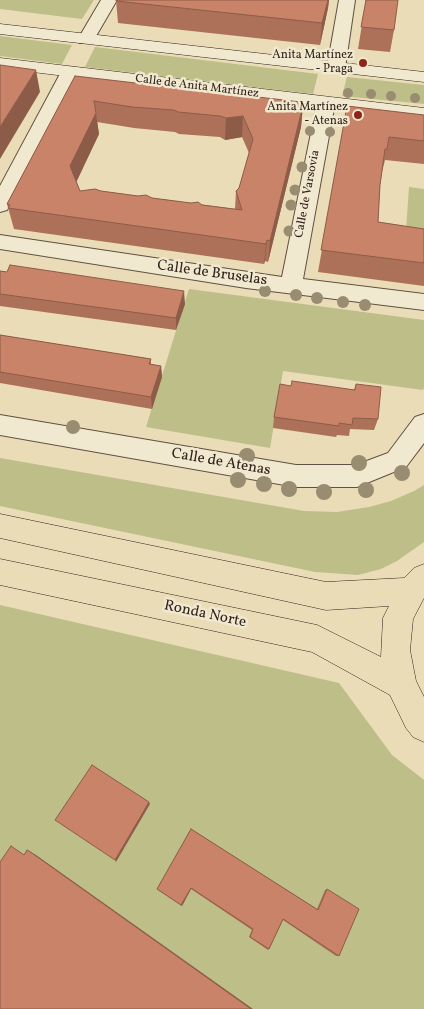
<!DOCTYPE html>
<meta charset="utf-8">
<style>
body{margin:0}
canvas{display:block;background:#e9dcb7}
</style>
<canvas width="424" height="1009"></canvas>
<script>
const ctx = document.querySelector('canvas').getContext('2d');
ctx.lineJoin = 'round';
function fill(path, color) {
  ctx.fillStyle = color;
  ctx.fill(path, 'evenodd');
}
function poly(rows) {
  const path = new Path2D();
  for (const r of rows) {
    path.moveTo(r[0], r[1]);
    for (let i = 2; i < r.length; i += 2) path.lineTo(r[i], r[i + 1]);
  }
  return path;
}
function strokePath(path, color, width, dash) {
  ctx.strokeStyle = color;
  ctx.lineWidth = width;
  ctx.lineCap = dash ? 'butt' : 'round';
  ctx.setLineDash(dash || []);
  ctx.stroke(path);
}
function drawText(font, color, halo, rows, align = 'center') {
  ctx.font = font + ' Vollkorn,serif';
  ctx.lineWidth = 5;
  ctx.setLineDash([]);
  ctx.textBaseline = 'middle';
  ctx.strokeStyle = halo;
  ctx.fillStyle = color;
  for (const [text, x, y, turn = 0] of rows) {
    ctx.save();
    ctx.translate(x, y);
    ctx.rotate((+turn || 0) * Math.PI / 180);
    ctx.textAlign = isNaN(turn) ? turn : align;
    if (halo) ctx.strokeText(text, 0, 0);
    ctx.fillText(text, 0, 0);
    ctx.restore();
  }
}
const green = poly([
 [0,0,94,0,82,19,0,9],
 [0,36,72,45,62,64,0,56],
 [95,47,318,74,313,94,85,67],
 [347,77,424,85,424,104,342,96],
 [409,187,424,189,424,232,406,230],
 [189,289,424,320,424,388,423,390,283,371,270,448,146,427],
 [0,458,304,511,337,512,369,507,391,501,414,491,424,485,424,542,397,561,381,569,358,575,315,572,0,506],
 [0,605,339,683,392,755,424,780,424,1009,0,1009]
]);
const street = poly([
 [101,0,117,0,92,43,80,43,78,39,101,0],
 [339,0,355,0,345,68,342,72,336,73,330,72,327,68,339,0],
 [70,67,76,68,79,72,10,205,7,210,0,212,0,186,61,72,64,68,70,67],
 [326,98,332,99,335,103,303,279,424,294,424,310,246,288,0,249,0,235,282,277,317,103,320,99,326,98],
 [424,414,424,443,406,467,357,487,296,487,0,435,0,415,296,465,356,465,388,453,415,417,424,414]
]);
const secondary = poly([
 [0,24,424,72,424,82,0,34,0,24],
 [0,58,424,108,424,120,0,68,0,58]
]);
const primary = poly([
 [0,514,326,582,404,578,414,568,424,564,424,598,413,619,410,650,416,681,424,697,424,742,413,737,406,728,390,695,312,652,0,585,0,559,317,625,381,657,383,618,389,606,326,610,0,538,0,514]
]);
const trees = [
 [348,93,5],
 [371,94,5],
 [391,96,5],
 [415,98,5],
 [310,131,5],
 [330,132,5],
 [302,167,5.5],
 [295,190,5.5],
 [291,205,5.5],
 [289,231,5.5],
 [265,291,6],
 [296,295,6],
 [317,298,6],
 [343,302,6],
 [365,305,6],
 [73,427,7],
 [247,456,8],
 [359,463,8],
 [402,473,8],
 [238,480,8],
 [264,484,8],
 [289,489,8],
 [366,490,8],
 [324,492,8]
];
const wall = poly([
 [116,0,329,0,328,8,320,45,118,23],
 [366,0,394,30,390,52,358,49],
 [75,76,303,105,301,127,268,262,265,261,264,264,14,229,7,204],
 [97,122,134,128,175,132,179,134,220,137,225,140,242,137,249,153,239,188,236,191,235,209,101,191,80,191,76,182,99,134],
 [347,106,424,115,424,164,385,160,382,172,380,185,378,222,424,229,424,286,318,272],
 [0,271,7,272,185,304,176,330,0,306],
 [0,335,151,359,151,364,161,366,162,377,152,409,0,383],
 [356,384,378,419,374,430,350,429,349,436,337,435,336,437,273,428,274,417,291,386,354,390],
 [191,829,317,909,325,890,327,889,339,956,336,956,283,920,269,949,268,950,249,937,252,930,191,889,182,906,158,890,157,889]
]);
const shadedWall = poly([
 [328,0,329,0,328,8,320,45,322,23],
 [36,70,40,92,0,159,0,127],
 [303,105,301,127,268,262,270,241],
 [96,113,99,134,74,187,70,166],
 [243,116,242,137,225,140,226,118],
 [267,240,265,261,264,264,266,244],
 [184,291,185,304,176,330,176,318],
 [161,366,162,377,152,409,151,397],
 [149,802,150,804,116,862,115,860],
 [29,851,36,855,253,1009,251,1009],
 [191,888,191,889,182,906,181,905]
]);
const building = poly([
 [116,0,328,0,322,23,116,1,116,0],
 [366,0,398,0,394,30,361,27,366,0],
 [0,65,36,70,0,127,0,65],
 [75,76,301,102,300,105,303,105,270,241,267,240,266,244,8,208,10,205,7,204,75,76],
 [94,101,132,107,174,110,178,112,220,116,226,118,243,116,253,139,239,188,236,191,242,210,202,205,198,202,191,203,152,198,146,195,138,196,101,191,95,189,80,191,70,166,96,113,94,101],
 [347,106,424,115,424,141,389,137,387,149,385,149,380,185,378,222,424,229,424,263,321,250,347,106],
 [10,265,184,291,176,318,0,294,0,271,7,272,10,265],
 [0,335,151,359,149,364,161,366,151,397,0,372,0,335],
 [292,381,355,390,356,384,381,387,378,419,353,418,352,425,339,423,339,426,274,417,280,384,291,386,292,381],
 [92,765,149,802,115,860,55,820,92,765],
 [191,829,318,910,327,889,359,909,339,956,283,919,269,949,250,937,253,929,191,888,181,905,157,889,191,829],
 [11,846,24,855,27,850,29,851,251,1009,0,1009,0,862,11,846]
]);
const markers = [
 [363,63,5,"#8f2418"],
 [358,115,5,"#8f2418"]
];
const farPoinames = [
 ["Anita Martínez",353,56],
 ["- Praga",353,70],
 ["Anita Martínez",348,108],
 ["- Atenas",348,122]
];
const farStreetnames = [
 ["Calle de Anita Martínez",197,87,7],
 ["Calle de Varsovia",308,194,-79]
];
const streetNames = [
 ["Calle de Bruselas",212,274,8],
 ["Calle de Atenas",221,463,10],
 ["Ronda Norte",205,615,12]
];
fill(green, '#bebe89');
strokePath(street, '#605144', 2);
strokePath(secondary, '#32231d', 1);
strokePath(primary, '#32231d', 1);
fill(street, '#f1e8d0');
fill(secondary, '#f1e8d0');
fill(primary, '#e9dcb7');
ctx.fillStyle = '#988c71';
for (const [x, y, r] of trees) {
  ctx.beginPath();
  ctx.arc(x, y, r, 0, 2 * Math.PI);
  ctx.fill();
}
fill(wall, '#ad7159');
fill(shadedWall, '#8d5c49');
fill(building, '#c98368');
strokePath(building, '#8d5c49', 1);
for (const [x, y, r, color] of markers) {
  const dot = new Path2D();
  dot.arc(x, y, r, 0, 2 * Math.PI);
  ctx.fillStyle = color;
  ctx.fill(dot);
  strokePath(dot, '#f1e8d0', 2);
}
drawText('12px', '#32231d', '#f1e8d0', farPoinames, 'right');
drawText('12px', '#32231d', '#f1e8d0', farStreetnames);
drawText('15px', '#32231d', '#f1e8d0', streetNames);
</script>
